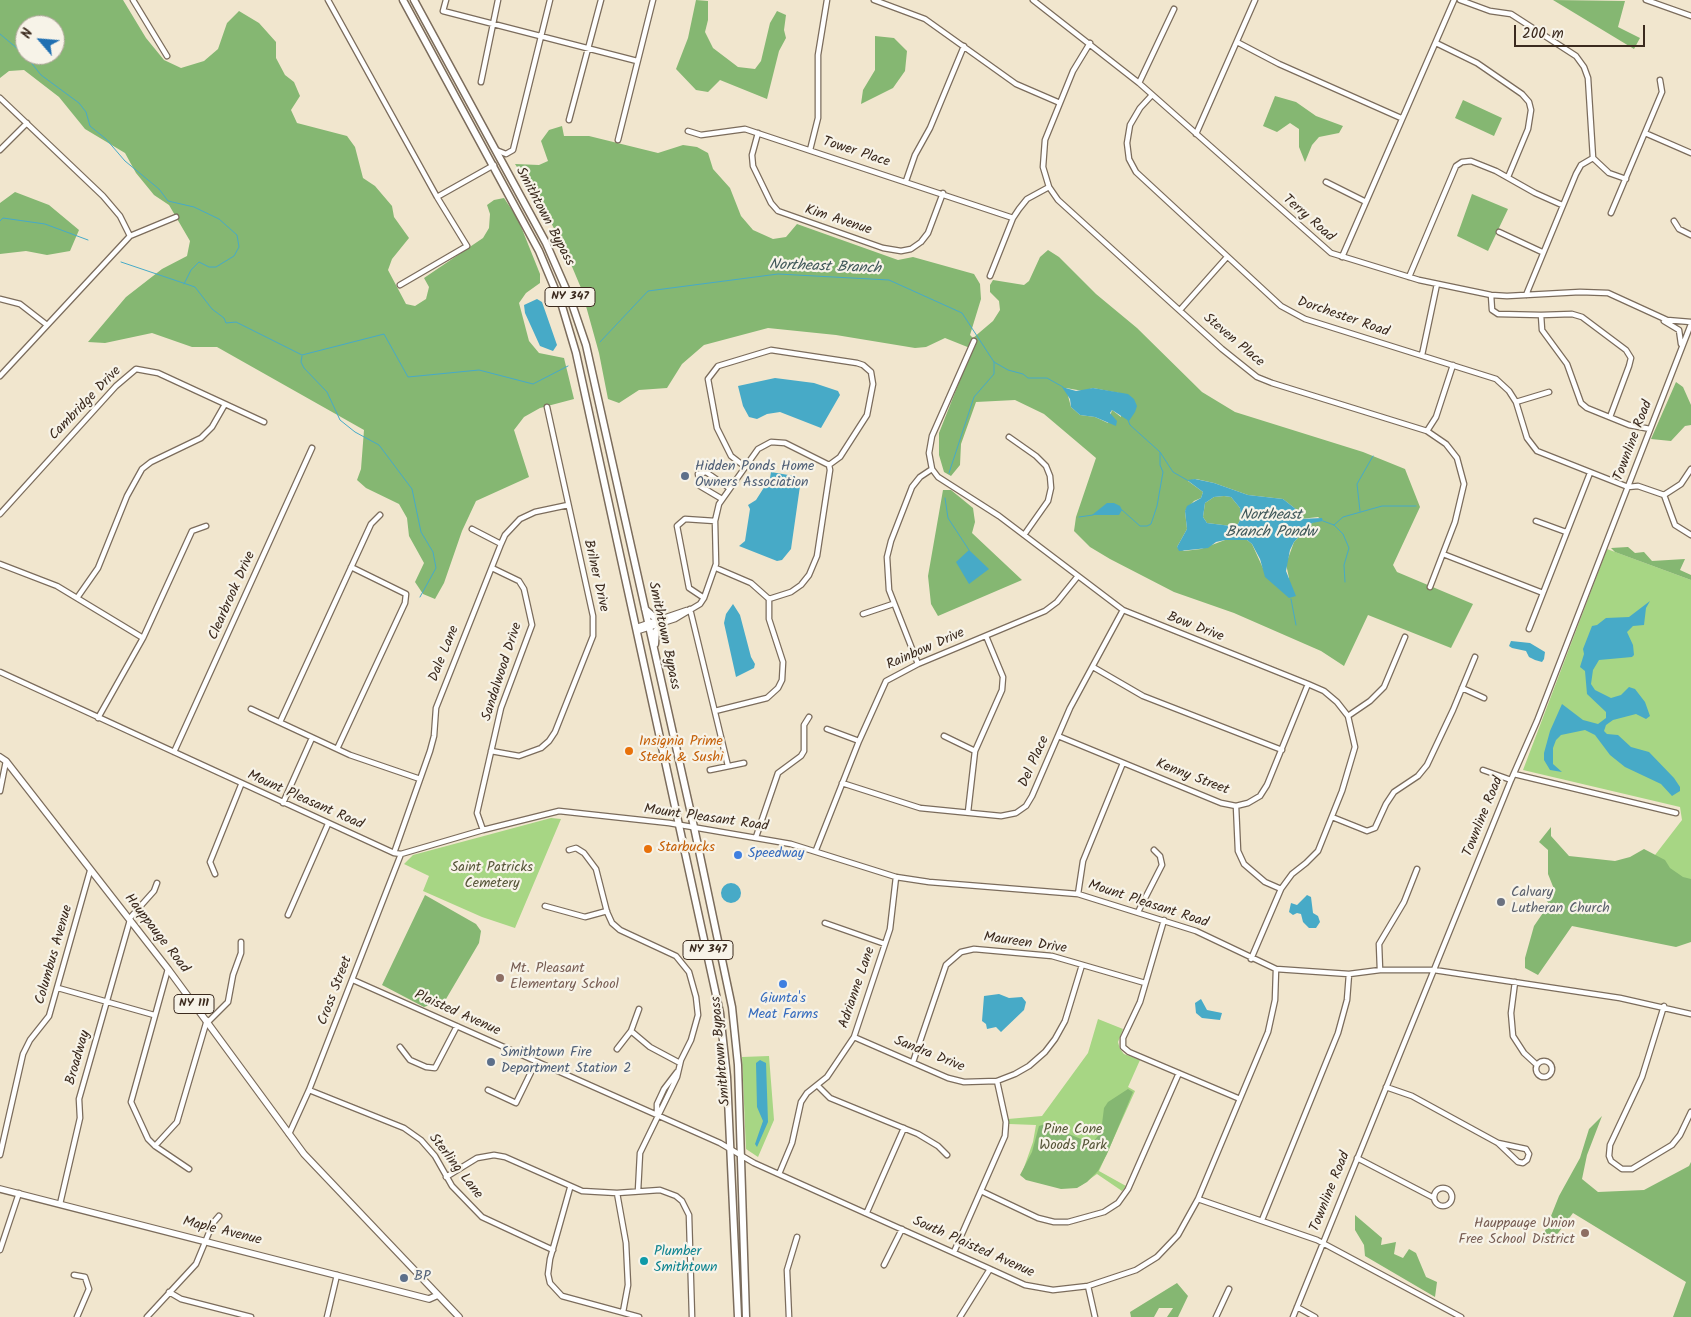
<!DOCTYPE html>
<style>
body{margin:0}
#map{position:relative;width:1691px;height:1317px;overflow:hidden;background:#f1e6ce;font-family:Kalam,sans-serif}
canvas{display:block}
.north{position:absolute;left:15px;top:15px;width:50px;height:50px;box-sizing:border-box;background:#f7f3e8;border:1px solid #aca397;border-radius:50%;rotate:297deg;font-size:14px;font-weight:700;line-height:20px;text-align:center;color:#3b2a1e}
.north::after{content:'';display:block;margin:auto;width:18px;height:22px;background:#1f6fb2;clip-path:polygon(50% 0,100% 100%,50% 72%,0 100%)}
.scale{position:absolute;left:1514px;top:25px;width:131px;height:22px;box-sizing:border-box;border:2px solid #3b2a1e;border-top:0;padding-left:6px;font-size:15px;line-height:18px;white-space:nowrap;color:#3b2a1e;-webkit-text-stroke:4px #f7f3e8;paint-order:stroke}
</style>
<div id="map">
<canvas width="1691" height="1317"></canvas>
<div class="north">N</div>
<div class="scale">200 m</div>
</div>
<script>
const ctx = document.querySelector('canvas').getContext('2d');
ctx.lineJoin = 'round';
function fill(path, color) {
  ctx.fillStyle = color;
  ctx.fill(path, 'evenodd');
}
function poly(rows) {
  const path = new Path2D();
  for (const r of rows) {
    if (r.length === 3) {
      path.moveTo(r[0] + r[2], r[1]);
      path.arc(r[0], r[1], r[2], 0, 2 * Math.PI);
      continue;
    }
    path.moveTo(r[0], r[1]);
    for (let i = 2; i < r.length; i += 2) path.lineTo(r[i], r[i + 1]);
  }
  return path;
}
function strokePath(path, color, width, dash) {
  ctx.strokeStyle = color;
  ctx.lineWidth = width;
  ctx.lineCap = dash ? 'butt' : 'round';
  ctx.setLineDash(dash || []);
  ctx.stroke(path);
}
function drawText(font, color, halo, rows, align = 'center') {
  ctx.font = font + ' Kalam,sans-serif';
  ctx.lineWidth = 4.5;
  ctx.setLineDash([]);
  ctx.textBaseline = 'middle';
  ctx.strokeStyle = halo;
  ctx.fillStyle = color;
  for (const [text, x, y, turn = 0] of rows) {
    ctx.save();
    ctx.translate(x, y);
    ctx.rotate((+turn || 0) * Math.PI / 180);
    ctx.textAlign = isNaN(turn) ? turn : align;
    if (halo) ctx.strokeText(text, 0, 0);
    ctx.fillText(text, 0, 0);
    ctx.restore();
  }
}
const green = poly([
 [1607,549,1691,580,1691,882,1656,872,1655,855,1682,820,1680,807,1523,770],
 [551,818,561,819,515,928,482,917,423,891,429,876,404,864,413,855],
 [1098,1019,1123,1029,1118,1042,1120,1049,1124,1054,1140,1060,1128,1087,1135,1091,1099,1171,1126,1186,1122,1191,1097,1174,1080,1186,1056,1187,1021,1176,1033,1142,1036,1125,1009,1124,1008,1119,1042,1116,1088,1053],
 [769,1056,774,1120,758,1157,746,1149,742,1057]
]);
const forest = poly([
 [0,0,123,0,146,38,164,60,181,68,204,61,218,49,227,23,239,11,259,23,276,42,276,58,285,75,294,82,300,96,291,110,297,123,347,136,355,147,363,178,375,186,392,206,394,217,409,238,392,259,388,270,406,304,415,306,426,299,429,287,424,278,483,238,489,228,490,214,487,205,494,200,504,198,518,219,540,274,540,283,526,293,519,303,529,341,539,353,564,358,574,399,540,408,524,417,514,430,529,477,476,501,462,531,444,583,435,599,423,594,415,582,424,563,409,536,407,518,399,504,366,488,357,480,361,469,364,430,217,347,192,347,152,333,105,343,88,342,126,297,162,269,187,256,190,241,169,205,154,195,136,173,125,153,85,129,59,97,24,70,9,71,0,78],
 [25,25,55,25,55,55,25,55],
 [696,0,708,1,708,20,705,32,713,48,738,67,755,69,761,61,770,23,777,11,786,15,784,30,786,38,779,51,767,99,720,80,708,92,696,90,676,69,688,38],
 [1553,0,1625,1,1618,27,1640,38,1634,49],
 [875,36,894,38,907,51,905,71,893,88,861,104,863,90,875,70],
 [1275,96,1296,102,1316,116,1343,126,1339,133,1319,137,1312,145,1305,162,1299,147,1299,129,1290,123,1277,132,1263,126],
 [1463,100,1502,118,1494,136,1455,118],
 [562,126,564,136,589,136,658,153,683,145,697,147,708,153,713,169,730,188,741,216,753,230,773,239,786,237,797,224,898,260,913,257,974,274,980,284,981,299,970,335,973,338,993,321,1000,310,999,301,990,292,990,285,993,280,1024,285,1029,281,1040,257,1048,250,1059,257,1096,294,1137,328,1202,392,1235,412,1363,452,1405,469,1420,507,1393,565,1397,572,1473,604,1451,648,1368,615,1344,666,1321,651,1234,613,1174,592,1110,559,1090,547,1074,531,1076,517,1096,458,1044,414,1015,400,976,402,961,444,960,465,951,476,944,472,939,455,939,433,971,352,970,348,945,338,926,347,915,348,836,335,768,328,704,345,682,364,667,388,639,390,619,403,608,399,599,353,581,288,565,250,542,205,515,164,539,165,548,161,541,141,549,130],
 [1066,388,1083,391,1093,388,1119,393,1121,417,1112,410,1108,423,1095,417,1080,415,1071,407],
 [1196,479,1214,483,1248,495,1283,499,1297,510,1301,519,1318,517,1323,521,1314,521,1294,542,1286,564,1289,578,1283,592,1267,577,1252,544,1247,540,1225,540,1201,549,1184,551,1177,547,1187,529,1185,511,1194,501,1201,498,1203,492,1188,481],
 [15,192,49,205,79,230,70,251,47,255,26,251,0,254,0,203],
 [1472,194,1508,209,1488,251,1457,236],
 [1676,382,1683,387,1691,405,1691,425,1685,426,1671,441,1651,439],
 [943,490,951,490,973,508,975,522,972,533,1022,580,938,616,931,604,928,576],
 [1224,496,1231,497,1240,508,1241,518,1238,524,1231,526,1207,523,1203,517,1205,503,1214,497],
 [1628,547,1635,553,1644,552,1652,561,1685,559,1680,570,1691,575,1691,580,1615,552,1611,548],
 [1551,827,1551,836,1569,856,1615,861,1630,857,1644,849,1665,860,1670,868,1683,877,1691,879,1691,942,1676,947,1572,926,1538,975,1525,968,1525,958,1534,926,1549,904,1538,887,1554,889,1548,874,1548,850,1539,842],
 [425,895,476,924,481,931,479,943,446,999,424,1007,382,985],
 [1128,1089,1133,1092,1107,1154,1098,1171,1087,1182,1077,1188,1061,1189,1026,1180,1020,1175,1032,1152,1039,1126,1045,1124,1081,1139,1094,1141,1101,1132,1104,1108,1108,1102],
 [1602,1116,1587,1155,1582,1179,1598,1192,1644,1190,1689,1166,1691,1162,1691,1317,1673,1317,1686,1282,1573,1213,1550,1244,1541,1241,1559,1196,1580,1158,1589,1129],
 [1355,1215,1382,1238,1381,1245,1396,1242,1394,1254,1403,1258,1409,1249,1416,1253,1426,1277,1437,1282,1435,1297,1365,1256,1364,1245,1355,1230],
 [1177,1283,1188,1296,1178,1317,1167,1317,1173,1308,1159,1308,1154,1317,1131,1317,1130,1312]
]);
const water = poly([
 [537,299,542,302,557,345,553,351,540,346,525,313,524,305],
 [775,378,814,383,838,391,840,395,821,428,780,412,767,414,757,419,749,417,743,406,738,386],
 [1062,387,1076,391,1093,388,1128,394,1134,399,1137,406,1135,412,1129,421,1112,410,1110,413,1117,421,1116,426,1095,417,1080,415,1071,407,1070,399],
 [771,472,794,476,798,480,800,486,791,549,782,560,777,561,739,546,745,541,750,509,748,505,756,500,770,478],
 [1195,479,1214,483,1248,495,1283,499,1297,510,1301,519,1322,518,1323,521,1312,523,1294,542,1290,550,1286,571,1296,596,1289,598,1265,577,1260,559,1252,544,1247,540,1225,540,1216,542,1208,548,1179,551,1177,547,1187,529,1185,511,1187,506,1201,498,1203,492,1187,480],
 [1224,496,1231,497,1240,508,1241,518,1238,524,1231,526,1207,523,1203,517,1205,503,1214,497],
 [1107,503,1114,503,1120,506,1122,510,1119,515,1092,515],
 [969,550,989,569,969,584,956,562],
 [1650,601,1646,608,1644,625,1633,626,1627,632,1633,645,1634,655,1632,657,1599,660,1593,670,1591,684,1595,690,1611,698,1621,695,1629,687,1635,689,1645,702,1650,716,1646,719,1636,714,1613,720,1606,725,1604,731,1607,734,1618,735,1631,747,1649,752,1674,778,1680,787,1680,791,1672,796,1661,784,1625,767,1610,755,1595,735,1585,730,1561,735,1556,740,1553,748,1553,764,1562,772,1550,770,1544,760,1544,753,1550,731,1562,704,1583,720,1598,724,1606,718,1606,712,1587,694,1585,671,1580,667,1584,654,1583,649,1592,626,1597,625,1606,618,1629,617],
 [733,604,740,615,751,657,755,664,754,668,736,677,724,623,726,614],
 [1511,641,1530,643,1545,652,1544,659,1542,662,1535,660,1529,657,1526,651,1512,648,1509,646],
 [731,893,10],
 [1307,895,1311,897,1313,913,1318,916,1320,922,1316,928,1309,928,1303,922,1301,914,1297,913,1293,915,1289,912,1291,903,1297,905],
 [999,994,1009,998,1022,997,1026,1002,1024,1010,1001,1032,996,1027,987,1029,986,1024,982,1021,984,996],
 [1201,999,1207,1010,1222,1013,1220,1020,1202,1018,1196,1013,1195,1003],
 [760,1060,766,1063,768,1122,757,1147,755,1144,763,1121,757,1107,756,1063]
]);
const stream = poly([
 [0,34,25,55,41,75,79,103,86,112,90,126,106,139,125,161,159,189,168,201,194,207,219,219,237,235,239,247,234,256,216,267,209,267,199,262,191,270,184,284],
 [0,221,3,218,45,224,88,240],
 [121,262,195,287,212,309,224,318,226,323,236,322,302,355,384,334,408,377,479,370,533,384,568,366],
 [600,342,648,291,778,274,889,280,962,313,994,362,1008,370,1023,374,1028,378,1047,378,1063,387],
 [302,356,301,362,304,368,327,392,340,420,355,432,379,445,412,489,421,532,433,552,436,568,420,597],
 [1128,420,1130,425,1160,452,1173,472,1187,480],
 [949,473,974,397,994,374,994,362],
 [945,498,948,518,969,550],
 [1122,510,1140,526,1147,526,1151,524,1157,506,1163,472,1160,465,1160,453],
 [1360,511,1357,484,1373,456],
 [1079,517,1093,515],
 [1323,521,1334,525,1343,534,1349,548,1344,565,1345,582],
 [1334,525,1343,517,1382,506,1416,506],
 [1291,599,1296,625]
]);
const minor = poly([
 [133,0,167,56],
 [328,0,437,197,467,246,400,285],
 [446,0,443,11,637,61],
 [874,0,925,19,1016,84,1060,103],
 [1033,0,1139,83,1331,253,1419,280,1491,295,1507,296,1580,292,1608,293,1667,320,1691,322],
 [1460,0,1490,11,1511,14,1576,56,1584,67,1588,78,1593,158,1609,173,1626,179],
 [1646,0,1691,16],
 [1237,42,1279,64,1401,118],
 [1090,43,1073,71,1045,140,1043,167,1049,187,1058,200,1222,349,1257,377,1272,383,1427,431,1446,444,1457,458,1464,484,1455,522,1430,587],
 [1436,43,1477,63,1522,94,1529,102,1531,110,1528,129,1508,177],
 [481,82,498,0],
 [1139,83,1174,9],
 [1152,95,1140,108,1130,125,1127,143,1129,159,1136,172,1281,306,1305,319,1496,379,1509,391,1516,402,1527,438,1537,451,1628,487,1638,486,1664,495,1675,525,1691,535],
 [0,98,103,196,120,216,130,236],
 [569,120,601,0],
 [688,131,701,135,745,129,1013,218],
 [758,133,752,155,753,166,771,203,778,211,883,248,901,251,911,249,921,242,928,233,943,193],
 [1645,133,1691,153],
 [1196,134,1255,0],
 [618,140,653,0],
 [0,150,27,123],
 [496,150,506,154,513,150,550,0],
 [810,150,818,118,818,55,827,0],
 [906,181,915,155,930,128,964,46],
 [1326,182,1366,202],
 [437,197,494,165],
 [1611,213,1662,92,1660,80],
 [1674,221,1679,229,1691,235],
 [1499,232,1542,252],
 [1342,257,1454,0],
 [990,276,1013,218,1019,209,1027,199,1049,187],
 [1409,277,1456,166,1462,162,1471,161,1496,171,1535,193,1562,205],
 [1491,295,1492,310,1498,314,1541,315,1542,330,1567,364,1581,403,1587,408,1629,425,1650,429],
 [1526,295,1576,174,1581,165,1593,158],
 [0,299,20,304,47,325],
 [1180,310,1227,257],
 [1541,315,1572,314,1582,317,1626,350,1631,358,1629,366,1610,417],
 [1664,321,1679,330,1681,344],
 [974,341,932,436,929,453,932,469,938,477,999,516,1123,610,1308,684,1324,691,1337,702,1348,716,1355,747,1342,791,1318,851,1306,863,1292,874,1281,889,1251,959],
 [1422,355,1437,284],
 [0,376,130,236,176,217],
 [1516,402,1549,392],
 [1427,431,1436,417,1453,365],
 [1009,437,1036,456,1046,466,1050,476,1051,488,1048,501,1024,535],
 [744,466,731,456,717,428,708,379,718,366,771,350,857,363,863,365,871,372,873,384,867,415,840,457,829,465],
 [1664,495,1681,484,1691,469],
 [722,499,700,486,698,474,706,472,729,488],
 [0,514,116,386,136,369,158,373,264,422],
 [1536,521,1566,532],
 [472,529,501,544],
 [1443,554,1543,593],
 [0,564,57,586,143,638],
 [77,598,98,568,127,496,142,469,151,462,201,438,212,427,224,406],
 [704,598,689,588,677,526,685,519,715,521],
 [690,609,728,766],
 [863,614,893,604],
 [637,627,687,610],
 [1529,629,1590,473],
 [638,631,675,619,700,604,704,598,716,564,715,521,719,504,758,449,771,442,785,443,829,465,830,470,817,556,809,575,801,585,791,592,769,599,751,583,716,568],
 [918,664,889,590,887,557,891,541,912,487,920,477,932,469],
 [1093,667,1143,696,1282,750],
 [0,672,394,853,401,854,483,830,559,811,669,823,791,844,896,877,929,882,1078,894,1196,931,1276,969,1349,974,1380,970,1434,970,1620,998,1691,1014],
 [1462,688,1484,698],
 [251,709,350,755,420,779],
 [715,711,767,698,778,688,782,680,783,662,769,619,769,599],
 [1348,716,1370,701,1384,687,1405,637],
 [98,718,143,638,192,531,206,526],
 [280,722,371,524,380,515],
 [827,729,859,741],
 [944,736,975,751],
 [1058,736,1221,803,1236,806,1248,803,1260,796,1267,785,1308,684],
 [337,749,405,603,406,594,351,567],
 [491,751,519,756,541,748,549,741,555,732,593,636,593,616,547,407],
 [174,752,312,448],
 [710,770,744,763],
 [1483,770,1511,780],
 [1514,774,1676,813],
 [842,783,920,808,1001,816,1016,813,1026,806,1032,796,1070,708,1123,610],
 [0,791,6,761],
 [283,803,312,738],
 [1236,806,1238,851,1244,864,1265,882,1281,889],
 [968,812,975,751,1002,690,1003,677,986,636],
 [1332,817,1367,831,1375,828,1386,804,1394,792,1418,776,1427,765,1453,710,1475,657],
 [483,830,477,813,501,708,532,625,524,589,519,581,492,568],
 [756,837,778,773,801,756,804,751,804,725,809,717],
 [569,850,576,848,584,853,596,869,607,912,612,923,620,930,676,956,689,972,696,997,698,1015,691,1040,681,1060,677,1077,640,1153,638,1191],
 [816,850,859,741,886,681,918,664,1045,611,1057,602,1078,576],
 [394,853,430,751,434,736,436,708,501,544,505,535,520,519,535,512,568,505],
 [215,874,210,862,241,785],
 [1078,894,1083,861,1123,763],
 [545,906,585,917,607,911],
 [1138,912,1162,865,1160,856,1154,850],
 [288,915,328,824],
 [129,919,154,891,157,883],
 [1164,920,1140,1002,1123,1038,1123,1047,1129,1052,1240,1099],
 [825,923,885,944],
 [168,969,131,1102,148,1139,155,1146,189,1169],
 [1380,970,1379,944,1404,902,1417,869],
 [353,980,720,1143,754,1163,990,1269,1025,1285,1053,1290,1088,1286,1136,1270,1157,1257,1178,1235,1198,1199,1268,1032,1275,1000,1276,969],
 [1515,982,1511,1013,1513,1036,1524,1053,1537,1065],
 [58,988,154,1015],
 [1664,1006,1642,1077,1610,1145,1609,1156,1611,1161,1622,1169,1632,1169,1672,1145,1680,1135,1691,1112],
 [208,1022,228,1002,233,975,241,953,241,942],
 [631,1031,650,1047,680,1063],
 [854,1037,948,1078,964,1082,997,1081,1015,1074,1029,1066,1045,1052,1055,1039,1065,1021,1082,965],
 [400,1047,410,1060,426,1067,435,1068,457,1026],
 [617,1049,631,1031,639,1009],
 [1544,1069,8],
 [913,1062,946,965,961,952,974,949,1052,956,1145,983],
 [817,1085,830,1098,918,1134,938,1146,947,1155],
 [1386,1087,1412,1096,1498,1143,1518,1162,1523,1163,1527,1160,1529,1154,1526,1149,1498,1143],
 [309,1090,404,1128,421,1140,435,1156,452,1186,482,1217,553,1250],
 [488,1090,516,1103,536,1062],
 [657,1114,657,1104,664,1089,677,1072],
 [289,1134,309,1090,401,854],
 [155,1146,177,1122,207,1020],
 [0,1155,23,1054,30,1040,49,1016,90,871],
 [1357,1158,1434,1198],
 [779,1174,792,1143,801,1102,807,1093,827,1077,854,1037,890,929,896,877],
 [446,1177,477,1158,494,1155,505,1157,582,1191,617,1193,660,1190,676,1196,682,1201,689,1215,692,1317],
 [570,1188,550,1259,548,1274,550,1283,562,1296,639,1317],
 [1443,1197,9],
 [981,1191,1038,1218,1054,1222,1068,1222,1104,1212,1118,1203,1128,1189,1179,1073],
 [617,1193,626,1243,628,1285,623,1312],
 [1198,1199,1317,1240,1461,1317],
 [60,1204,80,1118,79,1099,130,920],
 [867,1212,904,1128],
 [1262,1220,1338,1033,1347,1000,1349,974],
 [0,1250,19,1193],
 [954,1252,1005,1136,1006,1122,997,1081],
 [884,1265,902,1229],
 [74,1275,85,1277,89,1289,77,1317],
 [1088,1286,1095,1317],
 [169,1292,181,1299,251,1317],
 [1297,1307,1315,1317],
 [147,1317,196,1264,213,1223,219,1216],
 [327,1317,337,1275],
 [789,1317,787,1270,797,1237],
 [960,1317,990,1269],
 [1216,1317,1229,1289],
 [1293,1317,1511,780,1537,721,1691,324]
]);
const major = poly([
 [0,757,6,761,168,969,304,1154,459,1317],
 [0,1189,429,1299,438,1295]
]);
const highway = poly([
 [403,0,539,251,562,306,576,353,720,1013,727,1077,738,1317],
 [414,0,546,243,570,298,586,345,694,827,732,1007,738,1065,746,1317],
 [645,609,654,617,663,619],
 [655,644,656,631,663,624]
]);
const markers = [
 [685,476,5,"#5c6f8a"],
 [629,751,5,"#e8710a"],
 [648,849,5,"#e8710a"],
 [738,855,5,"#3f7fe0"],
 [1501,902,5,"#6b7280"],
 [500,978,5,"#8d6e63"],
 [783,984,5,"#3f7fe0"],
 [491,1062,5,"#5c6f8a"],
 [1585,1233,5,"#8d6e63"],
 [644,1261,5,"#0f9aa8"],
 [404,1278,5,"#5c6f8a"]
];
const shields = [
 [570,297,50],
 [708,950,50],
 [194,1004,40]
];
const shieldNames = [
 ["NY 347",570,297],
 ["NY 347",708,950],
 ["NY 111",194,1004]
];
const streetNames = [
 ["Tower Place",856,153,18],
 ["Smithtown Bypass",544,217,62],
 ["Terry Road",1308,219,41],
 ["Kim Avenue",838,221,18],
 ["Dorchester Road",1343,318,19],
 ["Steven Place",1233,341,40],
 ["Cambridge Drive",86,404,-46],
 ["Townline Road",1634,441,-69],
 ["Brilner Drive",595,576,77],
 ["Clearbrook Drive",233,596,-66],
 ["Bow Drive",1195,628,21],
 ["Smithtown Bypass",663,636,78],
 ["Rainbow Drive",926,650,-24],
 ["Dale Lane",445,654,-68],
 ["Sandalwood Drive",503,672,-72],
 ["Del Place",1035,762,-66],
 ["Kenny Street",1192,778,21],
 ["Mount Pleasant Road",305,801,24],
 ["Townline Road",1484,817,-68],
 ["Mount Pleasant Road",706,819,8],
 ["Mount Pleasant Road",1148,905,18],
 ["Hauppauge Road",156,934,52],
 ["Maureen Drive",1025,944,8],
 ["Columbus Avenue",55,955,-74],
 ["Adrianne Lane",858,988,-71],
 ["Cross Street",336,991,-69],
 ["Plaisted Avenue",457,1014,24],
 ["Smithtown Bypass",722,1051,-95],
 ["Sandra Drive",929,1055,22],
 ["Broadway",79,1058,-74],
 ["Sterling Lane",455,1167,52],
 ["Townline Road",1331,1192,-68],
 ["Maple Avenue",222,1232,14],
 ["South Plaisted Avenue",973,1248,24]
];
const serviceNames = [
 ["Hidden Ponds Home",695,468],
 ["Owners Association",695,484],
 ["Smithtown Fire",501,1054],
 ["Department Station 2",501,1070],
 ["BP",414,1278]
];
const foodNames = [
 ["Insignia Prime",639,743],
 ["Steak & Sushi",639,759],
 ["Starbucks",658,849]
];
const shopNames = [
 ["Speedway",748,855],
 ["Giunta's",783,1000,"center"],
 ["Meat Farms",783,1016,"center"]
];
const parkNames = [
 ["Saint Patricks",492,869],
 ["Cemetery",492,885],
 ["Pine Cone",1073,1131],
 ["Woods Park",1073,1147]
];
const worshipNames = [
 ["Calvary",1511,894],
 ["Lutheran Church",1511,910]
];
const educationNames = [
 ["Mt. Pleasant",510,970],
 ["Elementary School",510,986],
 ["Hauppauge Union",1575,1225,"right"],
 ["Free School District",1575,1241,"right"]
];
const cultureNames = [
 ["Plumber",654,1253],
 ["Smithtown",654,1269]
];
const waterNames = [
 ["Northeast Branch",825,268,2],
 ["Northeast",1271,516],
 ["Branch Pondw",1271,533]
];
fill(green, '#a7d684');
fill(forest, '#85b772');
fill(water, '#47aac7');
strokePath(stream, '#47aac7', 1);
strokePath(minor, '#7b6c5c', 7);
strokePath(major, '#7b6c5c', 8);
strokePath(highway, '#7b6c5c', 9);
strokePath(minor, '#fff', 4.5);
strokePath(major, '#fff', 5.5);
strokePath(highway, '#fff', 6);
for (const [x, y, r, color] of markers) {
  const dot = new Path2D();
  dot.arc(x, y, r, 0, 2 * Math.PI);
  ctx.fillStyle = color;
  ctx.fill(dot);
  strokePath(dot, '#f7f3e8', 2);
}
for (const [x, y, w] of shields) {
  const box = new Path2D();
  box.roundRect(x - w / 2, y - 9.5, w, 19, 4);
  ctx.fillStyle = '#f7f3e8';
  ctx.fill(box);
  strokePath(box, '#3b2a1e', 1);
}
drawText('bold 12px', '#3b2a1e', null, shieldNames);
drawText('14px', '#3b2a1e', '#f7f3e8', streetNames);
drawText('14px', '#4e5e75', '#f7f3e8', serviceNames, 'left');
drawText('14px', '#c56008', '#f7f3e8', foodNames, 'left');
drawText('14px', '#366cbe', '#f7f3e8', shopNames, 'left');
drawText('14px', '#565538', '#f7f3e8', parkNames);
drawText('14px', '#5b616d', '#f7f3e8', worshipNames, 'left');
drawText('14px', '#785e54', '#f7f3e8', educationNames, 'left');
drawText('14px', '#0d838f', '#f7f3e8', cultureNames, 'left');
drawText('italic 15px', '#3f5759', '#f7f3e8', waterNames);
</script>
